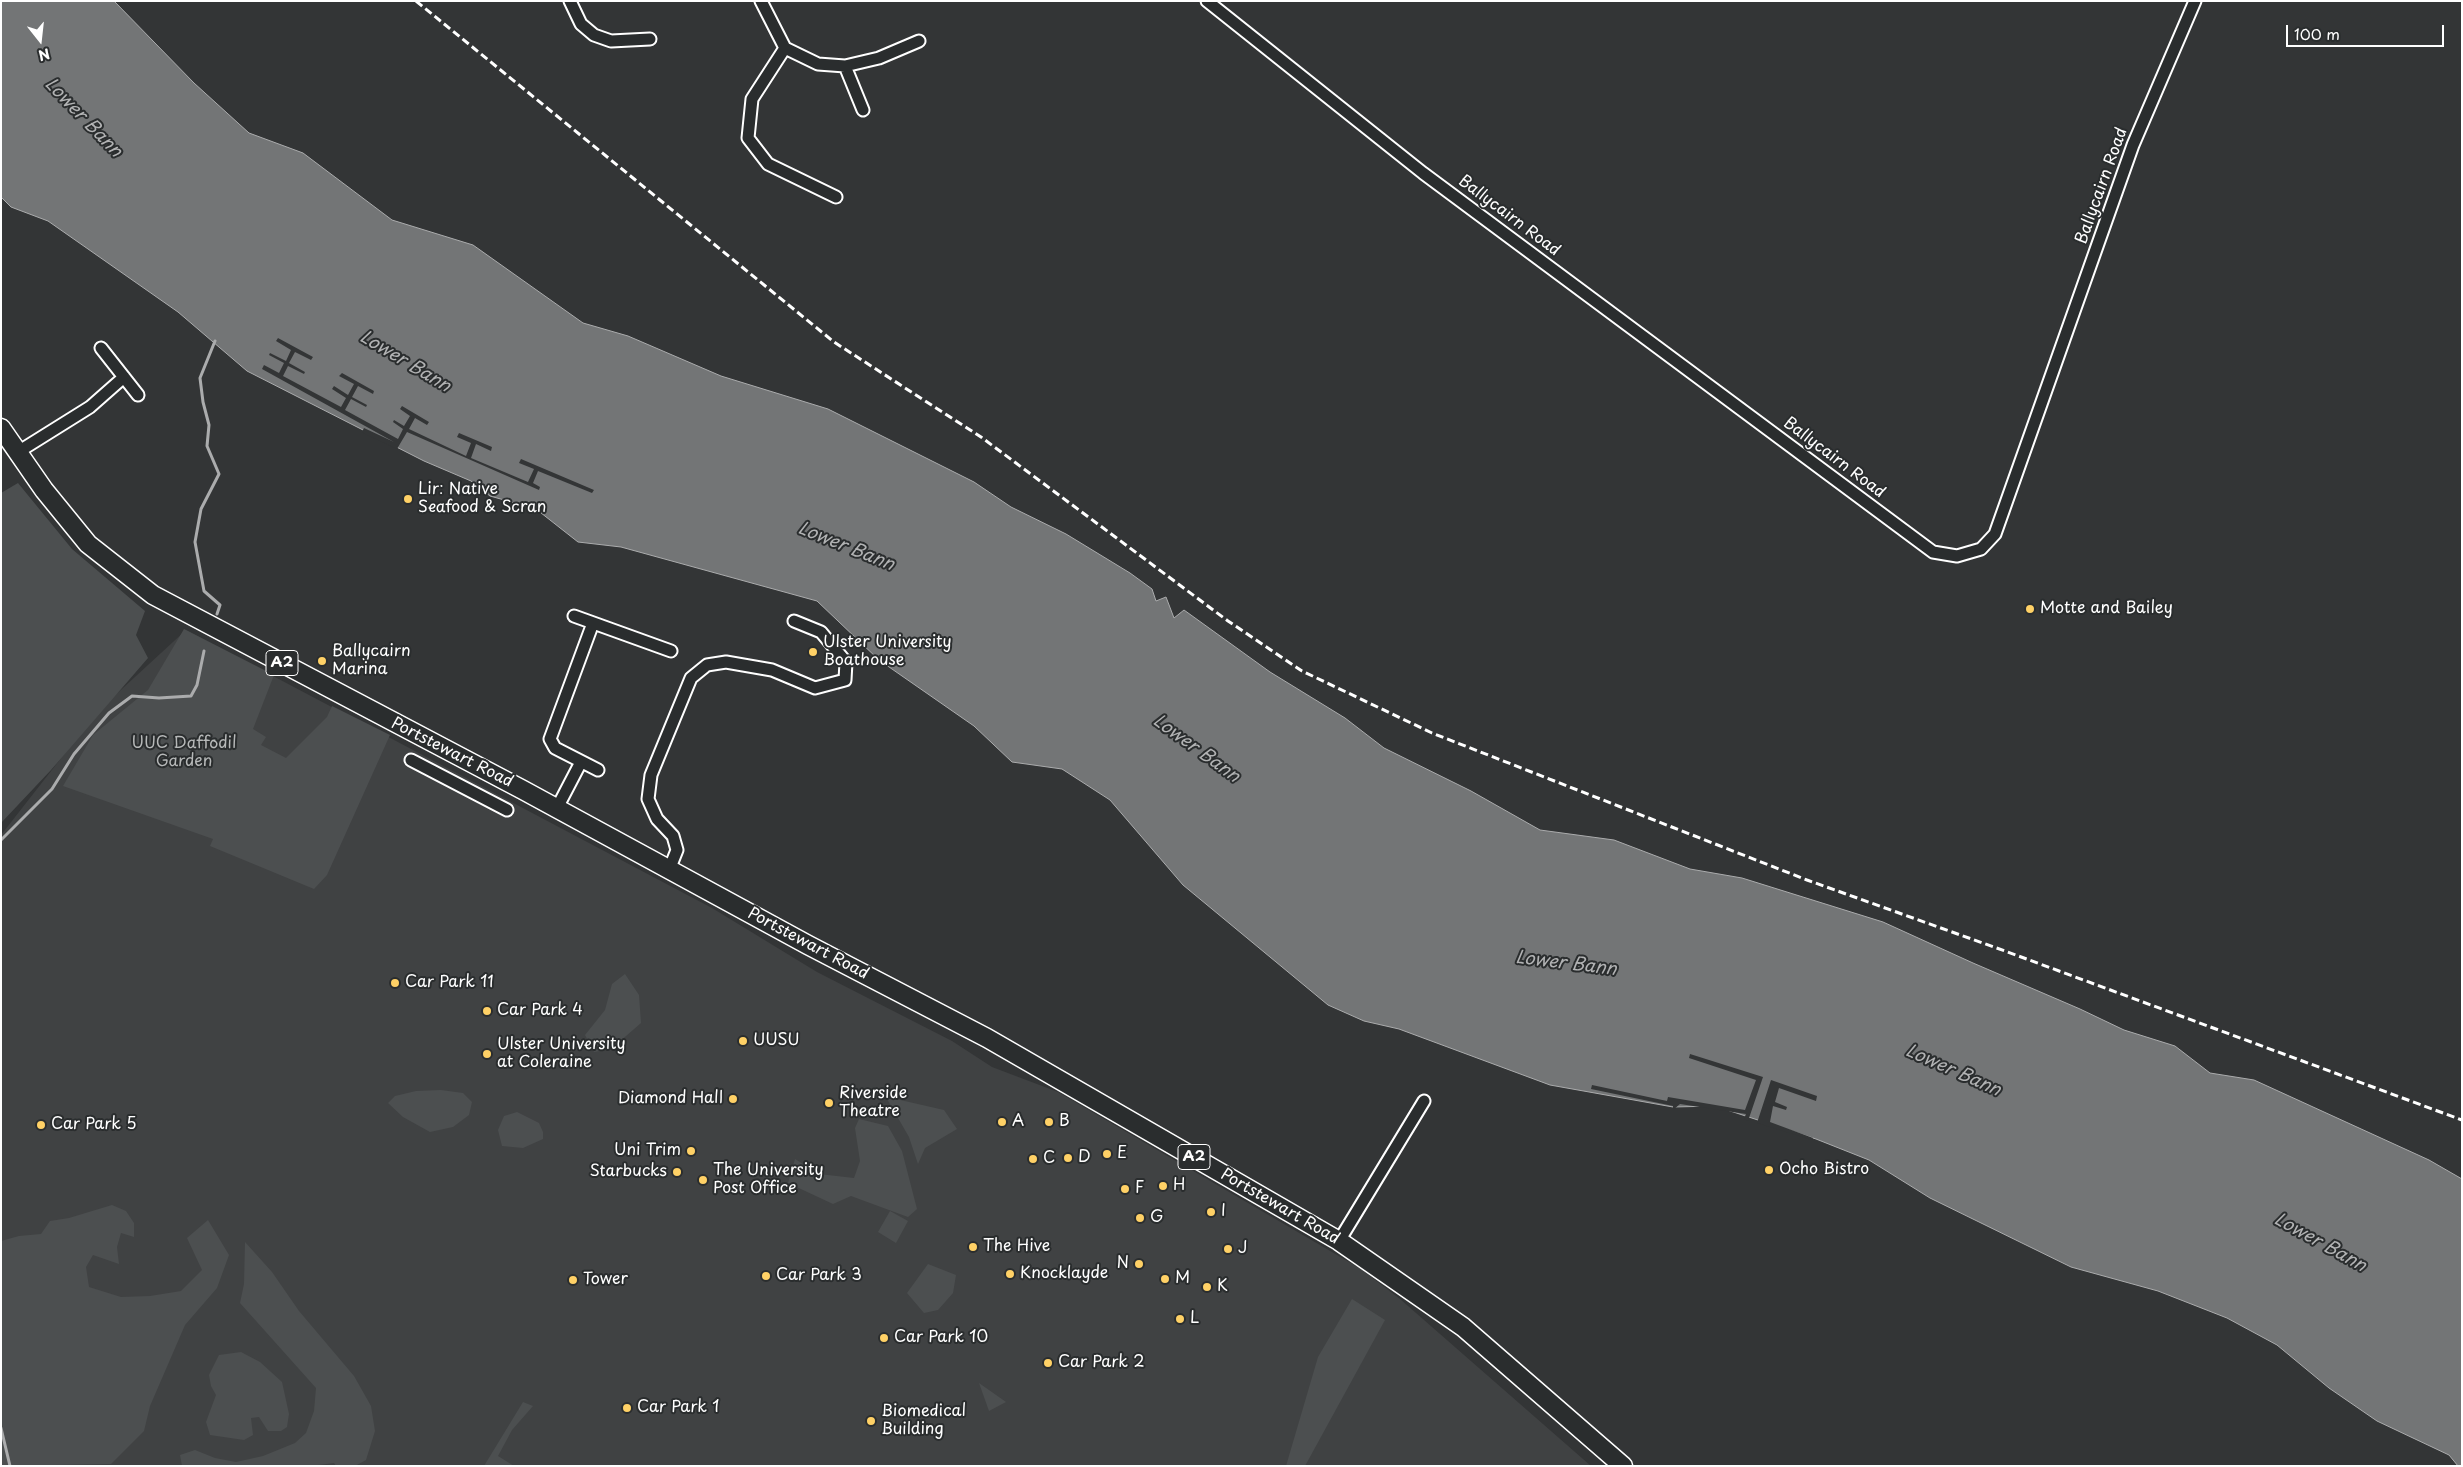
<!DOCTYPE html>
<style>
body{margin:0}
#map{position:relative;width:2463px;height:1467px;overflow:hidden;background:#333536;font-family:"Playpen Sans",sans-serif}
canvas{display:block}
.frame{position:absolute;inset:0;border:2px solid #fff;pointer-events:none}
.north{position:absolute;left:15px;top:15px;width:50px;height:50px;-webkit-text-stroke:4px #2a2d2e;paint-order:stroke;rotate:164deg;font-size:14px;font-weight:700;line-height:20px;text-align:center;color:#fff}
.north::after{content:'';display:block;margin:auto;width:18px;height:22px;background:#fff;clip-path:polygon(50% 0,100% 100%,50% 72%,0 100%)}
.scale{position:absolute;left:2286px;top:25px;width:158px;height:22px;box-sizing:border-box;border:2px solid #fff;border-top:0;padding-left:6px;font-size:15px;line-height:18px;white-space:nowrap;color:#fff;-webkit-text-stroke:4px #2a2d2e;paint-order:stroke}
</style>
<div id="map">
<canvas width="2463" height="1467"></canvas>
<div class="frame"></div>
<div class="north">N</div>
<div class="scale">100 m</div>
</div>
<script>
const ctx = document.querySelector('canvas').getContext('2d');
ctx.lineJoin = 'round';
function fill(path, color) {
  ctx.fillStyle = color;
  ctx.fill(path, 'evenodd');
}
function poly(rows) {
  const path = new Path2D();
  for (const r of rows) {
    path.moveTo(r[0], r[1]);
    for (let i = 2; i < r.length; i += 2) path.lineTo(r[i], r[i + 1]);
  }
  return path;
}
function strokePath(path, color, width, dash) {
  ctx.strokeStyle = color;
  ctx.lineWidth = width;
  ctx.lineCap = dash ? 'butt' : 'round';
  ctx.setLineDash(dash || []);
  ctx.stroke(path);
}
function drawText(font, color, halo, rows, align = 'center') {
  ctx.font = font + ' "Playpen Sans",sans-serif';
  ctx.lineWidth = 4;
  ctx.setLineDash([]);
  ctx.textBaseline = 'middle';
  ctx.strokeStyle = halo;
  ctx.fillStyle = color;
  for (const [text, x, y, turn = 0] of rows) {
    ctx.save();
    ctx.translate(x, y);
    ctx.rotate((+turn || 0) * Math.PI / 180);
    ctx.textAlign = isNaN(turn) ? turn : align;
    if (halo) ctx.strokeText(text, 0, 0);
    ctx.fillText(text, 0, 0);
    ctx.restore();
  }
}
const built = poly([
 [186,630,712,908,817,972,952,1041,992,1067,1058,1092,1361,1269,1400,1299,1591,1466,1,1466,1,835,98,711]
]);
const green = poly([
 [18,483,72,549,145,611,136,635,148,658,51,770,1,823,1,493],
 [184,629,274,675,253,729,266,737,261,745,286,758,327,717,332,706,390,735,327,875,314,889,210,846,213,839,63,786,93,735,148,690],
 [625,974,639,995,641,1023,611,1049,594,1052,585,1035,605,1010,612,984],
 [441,1090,463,1093,472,1102,469,1115,453,1127,430,1132,403,1117,388,1103,395,1096,416,1091],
 [887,1099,896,1099,944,1110,957,1129,925,1148,918,1164,909,1137],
 [517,1112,539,1123,543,1132,543,1139,523,1148,502,1146,498,1130,504,1116],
 [859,1119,888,1126,902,1151,917,1209,908,1217,851,1196,833,1204,788,1183,795,1159,819,1174,854,1178,860,1161,855,1128],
 [112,1205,126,1211,134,1223,134,1237,121,1233,117,1247,119,1264,93,1255,86,1267,89,1287,121,1297,150,1296,181,1291,202,1270,187,1238,208,1220,229,1255,217,1288,185,1325,150,1406,144,1431,111,1464,1,1466,1,1241,19,1236,41,1234,50,1221,69,1218],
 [890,1211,908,1221,896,1243,878,1232],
 [245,1242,272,1272,299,1311,354,1376,371,1406,375,1431,366,1460,355,1466,336,1466,334,1463,311,1466,182,1466,180,1455,195,1450,215,1458,236,1462,263,1456,295,1443,306,1433,314,1411,316,1388,240,1303,244,1284],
 [928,1264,956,1275,953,1293,938,1310,924,1313,907,1293],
 [1352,1299,1385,1320,1305,1466,1286,1466,1318,1357],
 [241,1352,260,1362,282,1382,289,1414,287,1427,281,1431,268,1431,259,1417,251,1418,253,1435,244,1440,210,1435,206,1422,216,1395,211,1386,209,1375,219,1355],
 [979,1383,1006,1402,989,1411],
 [523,1402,533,1406,512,1430,498,1456,514,1466,484,1466]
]);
const water = poly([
 [1,1,114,1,194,83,249,133,303,153,392,220,473,245,583,323,628,336,721,376,828,409,974,482,1011,507,1066,534,1130,573,1152,589,1156,601,1166,597,1174,618,1184,610,1270,672,1345,718,1384,748,1471,791,1540,830,1614,840,1690,869,1742,878,1883,922,1973,963,2080,1009,2124,1030,2175,1046,2210,1073,2254,1080,2429,1160,2462,1179,2462,1466,2458,1466,2449,1455,2377,1421,2329,1388,2277,1345,2227,1318,2158,1291,2071,1267,1930,1198,1869,1160,1816,1139,1715,1106,1673,1107,1550,1085,1399,1029,1364,1021,1328,1005,1183,885,1110,800,1062,769,1012,762,974,726,879,660,817,601,621,547,578,542,536,509,490,496,471,481,424,461,247,371,178,312,48,221,11,207,1,197,1,1]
]);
const pier = poly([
 [278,338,313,357,311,360,295,352,289,363,305,372,304,374,288,366,283,376,341,407,346,398,332,389,334,386,348,395,354,384,339,376,342,373,374,391,373,394,358,386,352,397,367,405,366,407,351,399,345,410,398,439,403,429,393,422,394,420,404,426,410,416,400,409,402,406,429,422,427,425,415,418,409,429,466,456,471,443,457,437,459,433,492,447,491,451,476,444,471,458,528,482,534,469,519,463,521,459,594,490,592,493,538,471,533,483,540,487,539,490,407,432,397,449,365,434,362,432,364,428,394,442,262,369,264,365,279,373,284,363,269,355,270,353,286,361,291,350,276,341],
 [1690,1054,1763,1077,1748,1121,1744,1119,1746,1114,1680,1104,1673,1110,1673,1106,1591,1089,1592,1085,1667,1101,1668,1097,1745,1110,1756,1080,1689,1058],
 [1771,1080,1817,1096,1816,1101,1779,1088,1775,1102,1787,1107,1786,1110,1773,1106,1770,1122,1813,1138,1812,1140,1757,1123]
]);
const stream = poly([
 [215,341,200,378,203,402,209,425,207,446,219,474,201,509,195,542,204,591,220,605,217,614],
 [1,840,52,789,74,754,109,713,132,696,159,698,191,696,197,685,204,651],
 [1,1428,10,1466]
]);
const minor = poly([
 [570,1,581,24,594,35,611,41,650,39],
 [761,1,785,48,818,64,845,66,879,58,919,41],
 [1207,1,1423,173,1933,552,1957,556,1981,549,1995,534,2133,145,2195,1],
 [785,48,752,99,748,138,768,164,836,197],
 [845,66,863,110],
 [101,348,138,395],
 [18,452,90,407,124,377],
 [574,616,671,651],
 [593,623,550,739,555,748,598,770],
 [411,760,507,810],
 [557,808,581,762],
 [669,870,677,850,673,836,657,819,648,799,651,775,691,678,707,665,726,662,772,670,815,688,845,680,846,662,821,632,794,621],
 [1339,1241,1424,1101]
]);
const primary = poly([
 [1,428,44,490,88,544,153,595,523,790,808,945,987,1038,1339,1241,1463,1327,1623,1466]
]);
const rail = poly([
 [416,1,834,342,981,437,1228,621,1302,671,1432,733,1807,880,2005,951,2462,1120]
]);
const markers = [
 [408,499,5,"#ffd166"],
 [2030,609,5,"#ffd166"],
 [813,652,5,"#ffd166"],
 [322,661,5,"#ffd166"],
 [395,983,5,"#ffd166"],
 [487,1011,5,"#ffd166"],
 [743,1041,5,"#ffd166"],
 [487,1054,5,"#ffd166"],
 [733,1099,5,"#ffd166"],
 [829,1103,5,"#ffd166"],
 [1002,1122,5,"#ffd166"],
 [1049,1122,5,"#ffd166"],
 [41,1125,5,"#ffd166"],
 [691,1151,5,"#ffd166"],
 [1107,1154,5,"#ffd166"],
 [1068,1158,5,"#ffd166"],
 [1033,1159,5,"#ffd166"],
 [1769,1170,5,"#ffd166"],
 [677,1172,5,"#ffd166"],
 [703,1180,5,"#ffd166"],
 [1163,1186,5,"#ffd166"],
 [1125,1189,5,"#ffd166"],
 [1211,1212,5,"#ffd166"],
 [1140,1218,5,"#ffd166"],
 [973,1247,5,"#ffd166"],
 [1228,1249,5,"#ffd166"],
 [1139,1264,5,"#ffd166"],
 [1010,1274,5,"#ffd166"],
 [766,1276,5,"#ffd166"],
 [1165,1279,5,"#ffd166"],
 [573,1280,5,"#ffd166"],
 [1207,1287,5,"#ffd166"],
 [1180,1319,5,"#ffd166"],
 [884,1338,5,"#ffd166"],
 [1048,1363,5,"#ffd166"],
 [627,1408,5,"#ffd166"],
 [871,1421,5,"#ffd166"]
];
const shields = [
 [282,663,32],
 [1194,1157,32]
];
const shieldNames = [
 ["A2",282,663],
 ["A2",1194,1157]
];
const streetNames = [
 ["Ballycairn Road",2102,186,-70],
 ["Ballycairn Road",1509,216,37],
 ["Ballycairn Road",1834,458,37],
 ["Portstewart Road",452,753,27],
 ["Portstewart Road",808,944,28],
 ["Portstewart Road",1280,1207,30]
];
const poiNames = [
 ["Lir: Native",418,490],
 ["Seafood & Scran",418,508],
 ["Motte and Bailey",2040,609],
 ["Ulster University",823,643],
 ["Boathouse",823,661],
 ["Ballycairn",332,652],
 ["Marina",332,670],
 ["Car Park 11",405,983],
 ["Car Park 4",497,1011],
 ["UUSU",753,1041],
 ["Ulster University",497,1045],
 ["at Coleraine",497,1063],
 ["Riverside",839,1094],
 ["Theatre",839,1112],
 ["Diamond Hall",723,1099,"right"],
 ["A",1012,1122],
 ["B",1059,1122],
 ["Car Park 5",51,1125],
 ["Uni Trim",681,1151,"right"],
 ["E",1117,1154],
 ["D",1078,1158],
 ["C",1043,1159],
 ["Ocho Bistro",1779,1170],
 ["The University",713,1171],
 ["Post Office",713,1189],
 ["Starbucks",667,1172,"right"],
 ["H",1173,1186],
 ["F",1135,1189],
 ["I",1221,1212],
 ["G",1150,1218],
 ["The Hive",983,1247],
 ["J",1238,1249],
 ["N",1129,1264,"right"],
 ["Knocklayde",1020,1274],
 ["Car Park 3",776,1276],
 ["M",1175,1279],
 ["Tower",583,1280],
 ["K",1217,1287],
 ["L",1190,1319],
 ["Car Park 10",894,1338],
 ["Car Park 2",1058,1363],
 ["Car Park 1",637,1408],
 ["Biomedical",881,1412],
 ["Building",881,1430]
];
const parkNames = [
 ["UUC Daffodil",184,744],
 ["Garden",184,762]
];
const waterNames = [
 ["Lower Bann",83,118,46],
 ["Lower Bann",405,362,31],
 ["Lower Bann",846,547,22],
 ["Lower Bann",1196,749,36],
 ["Lower Bann",1566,964,7],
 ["Lower Bann",1953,1071,24],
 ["Lower Bann",2320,1243,29]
];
fill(built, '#404243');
fill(green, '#4c4f50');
fill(water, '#737576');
strokePath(water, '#abacad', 1);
fill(pier, '#333536');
strokePath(stream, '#abacad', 3);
strokePath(minor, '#fff', 15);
strokePath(primary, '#fff', 21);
strokePath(minor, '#2a2d2e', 11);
strokePath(primary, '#2a2d2e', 18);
strokePath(rail, '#fff', 3, [8, 4]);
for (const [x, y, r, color] of markers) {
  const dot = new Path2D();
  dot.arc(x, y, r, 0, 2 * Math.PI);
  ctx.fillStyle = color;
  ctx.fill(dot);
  strokePath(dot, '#2a2d2e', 2);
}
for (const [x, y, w] of shields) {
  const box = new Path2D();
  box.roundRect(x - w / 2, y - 12.5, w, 25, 4);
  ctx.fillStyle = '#2a2d2e';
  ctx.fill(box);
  strokePath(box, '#fff', 1);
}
drawText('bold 15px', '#fff', null, shieldNames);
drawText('16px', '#fff', '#2a2d2e', streetNames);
drawText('16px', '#fff', '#2a2d2e', poiNames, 'left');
drawText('16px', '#b7b9b9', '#2a2d2e', parkNames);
drawText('italic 18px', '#b2b3b4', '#2a2d2e', waterNames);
</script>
